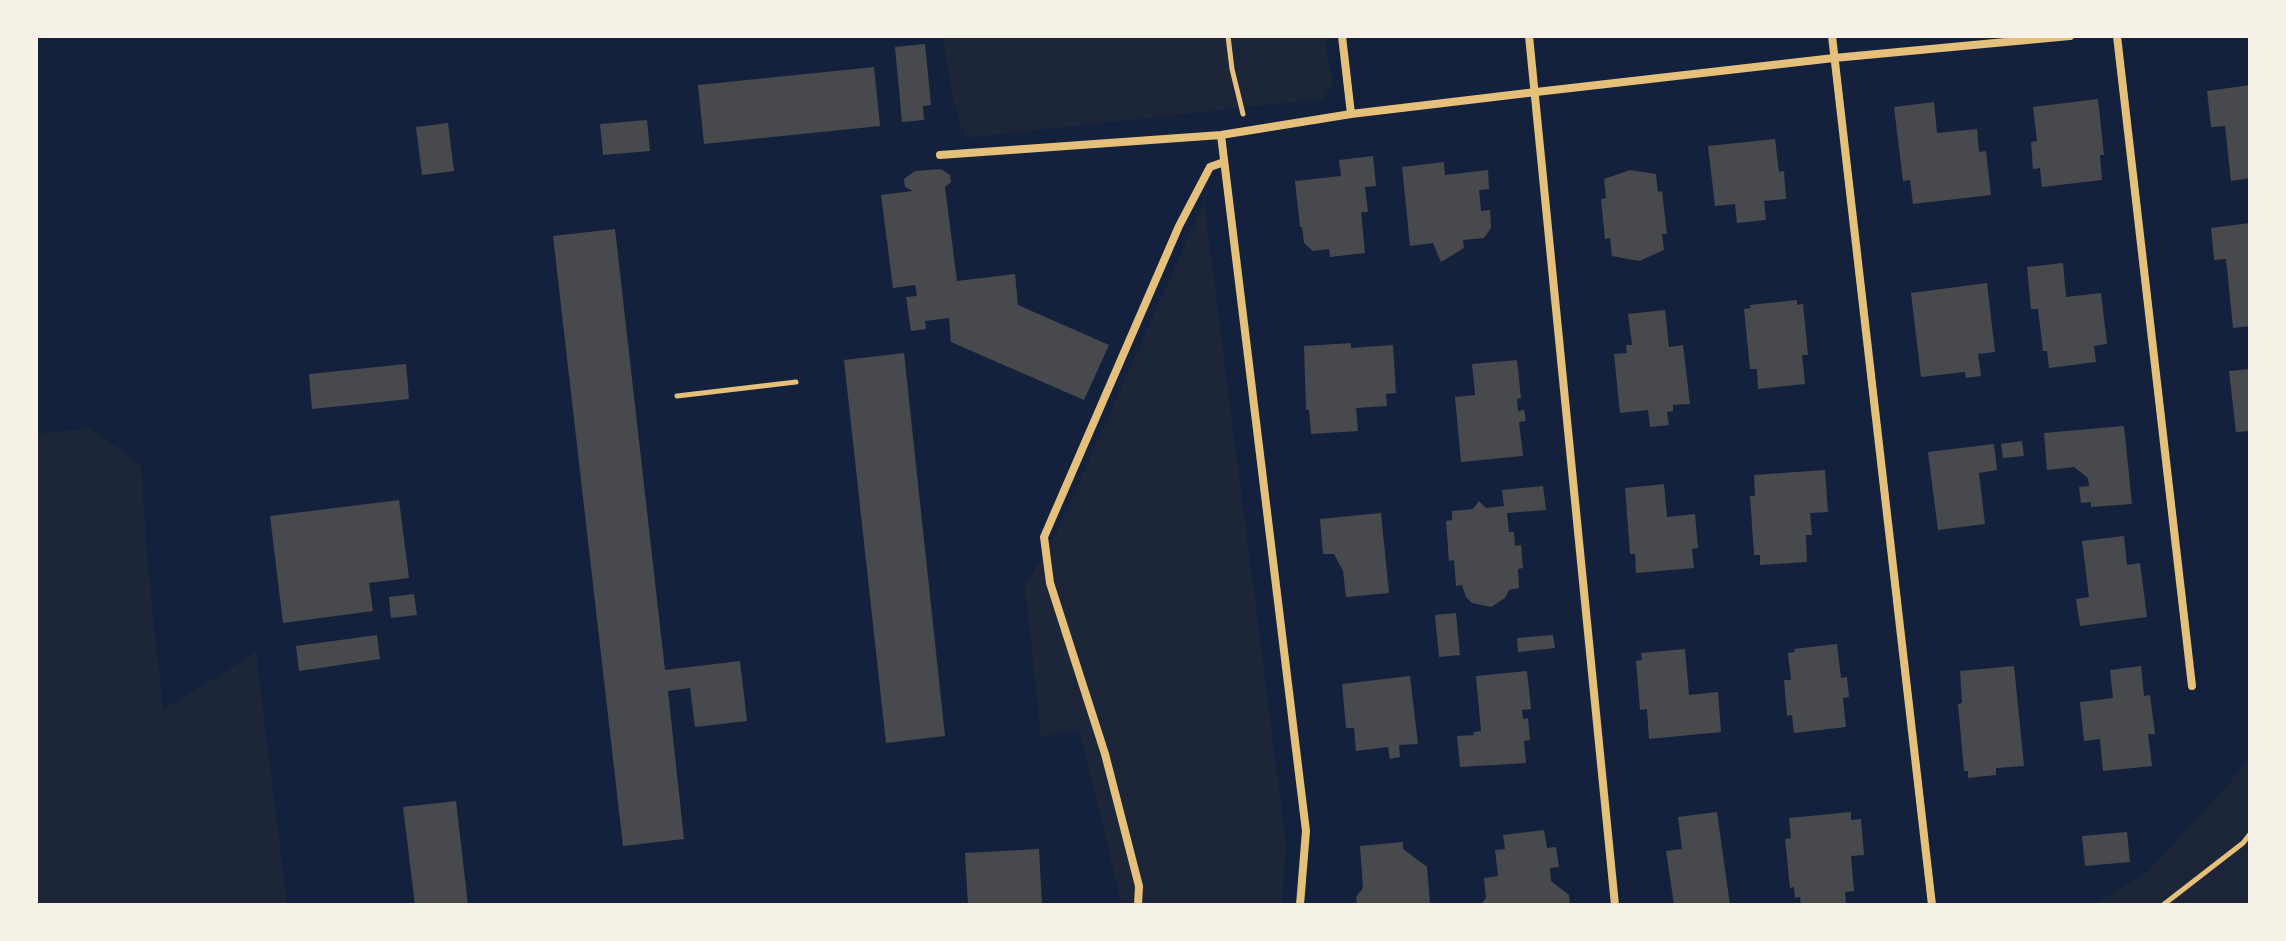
<!DOCTYPE html>
<style>
body{margin:0}
#map{position:relative;width:2286px;height:941px;overflow:hidden;background:#14213d;font-family:Poppins,sans-serif}
canvas{display:block}
.frame{position:absolute;inset:0;border:38px solid #f6f1e7;pointer-events:none}
</style>
<div id="map">
<canvas width="2286" height="941"></canvas>
<div class="frame"></div>
</div>
<script>
const ctx = document.querySelector('canvas').getContext('2d');
ctx.lineJoin = 'round';
function fill(path, color) {
  ctx.fillStyle = color;
  ctx.fill(path, 'evenodd');
}
function poly(rows) {
  const path = new Path2D();
  for (const r of rows) {
    path.moveTo(r[0], r[1]);
    for (let i = 2; i < r.length; i += 2) path.lineTo(r[i], r[i + 1]);
  }
  return path;
}
function strokePath(path, color, width, dash) {
  ctx.strokeStyle = color;
  ctx.lineWidth = width;
  ctx.lineCap = dash ? 'butt' : 'round';
  ctx.setLineDash(dash || []);
  ctx.stroke(path);
}
const green = poly([
 [943,36,1324,36,1333,84,1323,99,965,138,953,102],
 [1204,202,1286,843,1282,905,1122,905,1079,730,1041,737,1025,586,1057,532],
 [89,428,141,465,148,568,163,710,256,652,287,905,36,905,36,434],
 [2250,754,2250,905,2092,905,2148,872,2232,780]
]);
const building = poly([
 [925,44,931,105,923,106,924,120,902,122,895,47],
 [874,67,880,126,704,144,698,85],
 [2250,85,2250,178,2231,181,2225,126,2211,127,2207,91],
 [2098,99,2104,155,2100,155,2102,180,2042,187,2040,168,2033,169,2031,142,2037,141,2033,107],
 [1934,102,1937,133,1977,129,1979,152,1986,151,1991,195,1913,204,1910,180,1903,181,1894,107],
 [647,120,650,151,603,155,600,124],
 [448,123,454,171,422,175,416,127],
 [1775,139,1779,172,1784,171,1786,199,1764,201,1766,220,1737,223,1735,204,1715,206,1708,146],
 [1373,156,1376,186,1365,187,1368,212,1361,212,1365,253,1330,257,1329,249,1313,251,1304,243,1302,227,1300,227,1295,181,1341,176,1339,160],
 [1444,162,1445,175,1488,170,1489,189,1479,190,1481,211,1490,210,1491,228,1484,238,1463,240,1464,248,1441,262,1433,243,1410,246,1402,167],
 [941,169,950,175,951,182,945,187,957,281,1015,274,1018,305,1109,345,1084,400,951,342,949,318,925,321,926,329,911,331,906,297,917,296,915,285,893,288,881,195,913,191,905,187,904,179,915,171],
 [1630,170,1656,174,1658,192,1662,191,1667,234,1662,234,1664,250,1639,261,1612,256,1610,238,1605,239,1601,199,1606,198,1604,179],
 [2250,223,2250,326,2233,328,2226,259,2214,260,2211,228],
 [615,229,665,670,740,661,747,721,695,727,690,688,668,691,684,839,623,846,553,236],
 [2063,263,2066,297,2101,293,2107,344,2094,346,2096,362,2049,368,2047,351,2043,351,2038,309,2031,309,2027,267],
 [1987,283,1995,352,1978,354,1981,376,1966,378,1965,372,1921,377,1911,293],
 [1797,300,1797,305,1803,304,1808,355,1802,355,1805,384,1758,389,1757,369,1750,369,1744,309,1751,308,1750,305],
 [1665,310,1669,347,1683,345,1690,404,1673,405,1673,411,1667,412,1669,425,1650,427,1648,410,1620,413,1614,354,1627,353,1626,345,1632,345,1628,314],
 [1351,343,1351,348,1393,345,1396,393,1386,394,1387,406,1356,408,1358,431,1311,434,1309,410,1306,410,1304,346],
 [904,353,945,736,886,743,844,360],
 [1517,360,1521,398,1517,399,1518,411,1524,410,1526,421,1519,422,1523,456,1461,462,1455,397,1475,395,1472,364],
 [406,364,409,399,312,409,309,374],
 [2250,369,2250,431,2236,432,2229,371],
 [2124,426,2132,504,2091,507,2091,502,2081,503,2079,487,2089,486,2088,478,2074,467,2047,470,2044,433],
 [2022,441,2024,456,2003,458,2001,444],
 [1994,444,1997,470,1979,473,1985,524,1938,530,1928,452],
 [1825,470,1828,512,1810,513,1812,535,1806,535,1807,562,1760,565,1760,555,1754,555,1750,496,1755,496,1754,475],
 [1664,484,1667,517,1695,514,1698,548,1692,549,1694,568,1636,573,1635,554,1630,554,1625,488],
 [1543,486,1546,510,1507,513,1509,532,1514,532,1515,546,1521,545,1523,568,1518,569,1519,588,1509,590,1505,598,1491,607,1472,603,1466,597,1462,585,1456,586,1454,560,1449,561,1446,521,1452,520,1452,511,1473,509,1479,501,1486,508,1504,506,1502,490],
 [399,500,409,578,369,583,373,611,283,623,270,516],
 [1381,513,1389,593,1346,597,1343,571,1334,554,1323,554,1320,519],
 [2124,536,2127,565,2140,563,2147,617,2080,626,2076,599,2089,597,2082,541],
 [414,594,417,615,391,618,389,597],
 [1456,613,1460,655,1439,657,1435,615],
 [377,635,380,659,299,671,296,646],
 [1553,635,1555,648,1518,652,1517,638],
 [1837,644,1841,678,1847,677,1849,697,1843,698,1846,727,1794,733,1792,715,1787,716,1784,680,1791,680,1788,653,1795,652,1794,649],
 [1685,649,1689,695,1718,692,1721,732,1649,739,1647,709,1640,710,1636,661,1642,660,1641,653],
 [2014,666,2024,766,1996,768,1996,775,1968,778,1968,771,1964,771,1958,704,1962,703,1960,671],
 [2141,666,2144,696,2150,695,2155,734,2148,734,2152,766,2103,771,2100,739,2084,741,2080,702,2113,698,2110,670],
 [1527,671,1531,709,1522,710,1523,719,1528,718,1530,740,1524,741,1526,763,1460,767,1457,736,1474,735,1473,732,1481,731,1476,676],
 [1410,676,1418,744,1399,745,1400,757,1390,759,1388,747,1356,751,1354,728,1346,728,1342,684],
 [456,801,468,905,415,905,403,807],
 [1717,812,1730,905,1674,905,1666,851,1682,849,1678,817],
 [1851,812,1851,820,1861,819,1864,855,1851,856,1854,891,1845,892,1846,905,1801,905,1800,897,1795,898,1794,887,1790,888,1785,839,1791,838,1789,818],
 [1544,830,1547,848,1556,847,1559,867,1550,868,1551,881,1569,895,1570,905,1480,905,1486,898,1484,878,1498,876,1495,850,1505,849,1503,835],
 [2127,832,2130,862,2085,866,2082,836],
 [1403,842,1403,849,1427,867,1430,905,1357,905,1356,897,1363,888,1360,846],
 [1039,849,1042,905,968,905,965,853]
]);
const path = poly([
 [1228,36,1232,69,1243,114],
 [677,396,796,382],
 [2163,905,2243,843,2250,834]
]);
const minor = poly([
 [1342,36,1351,114],
 [1529,36,1615,905],
 [1832,36,1932,905],
 [2117,36,2192,686],
 [1221,135,1306,831,1300,905],
 [940,155,1221,135,1351,114,1536,92,1834,58,2070,36],
 [1138,905,1139,886,1105,754,1050,583,1044,537,1179,226,1210,167,1224,162]
]);
fill(green, '#1d2539');
fill(building, '#48494c');
strokePath(path, '#e5c07b', 5);
strokePath(minor, '#e5c07b', 8);
</script>
